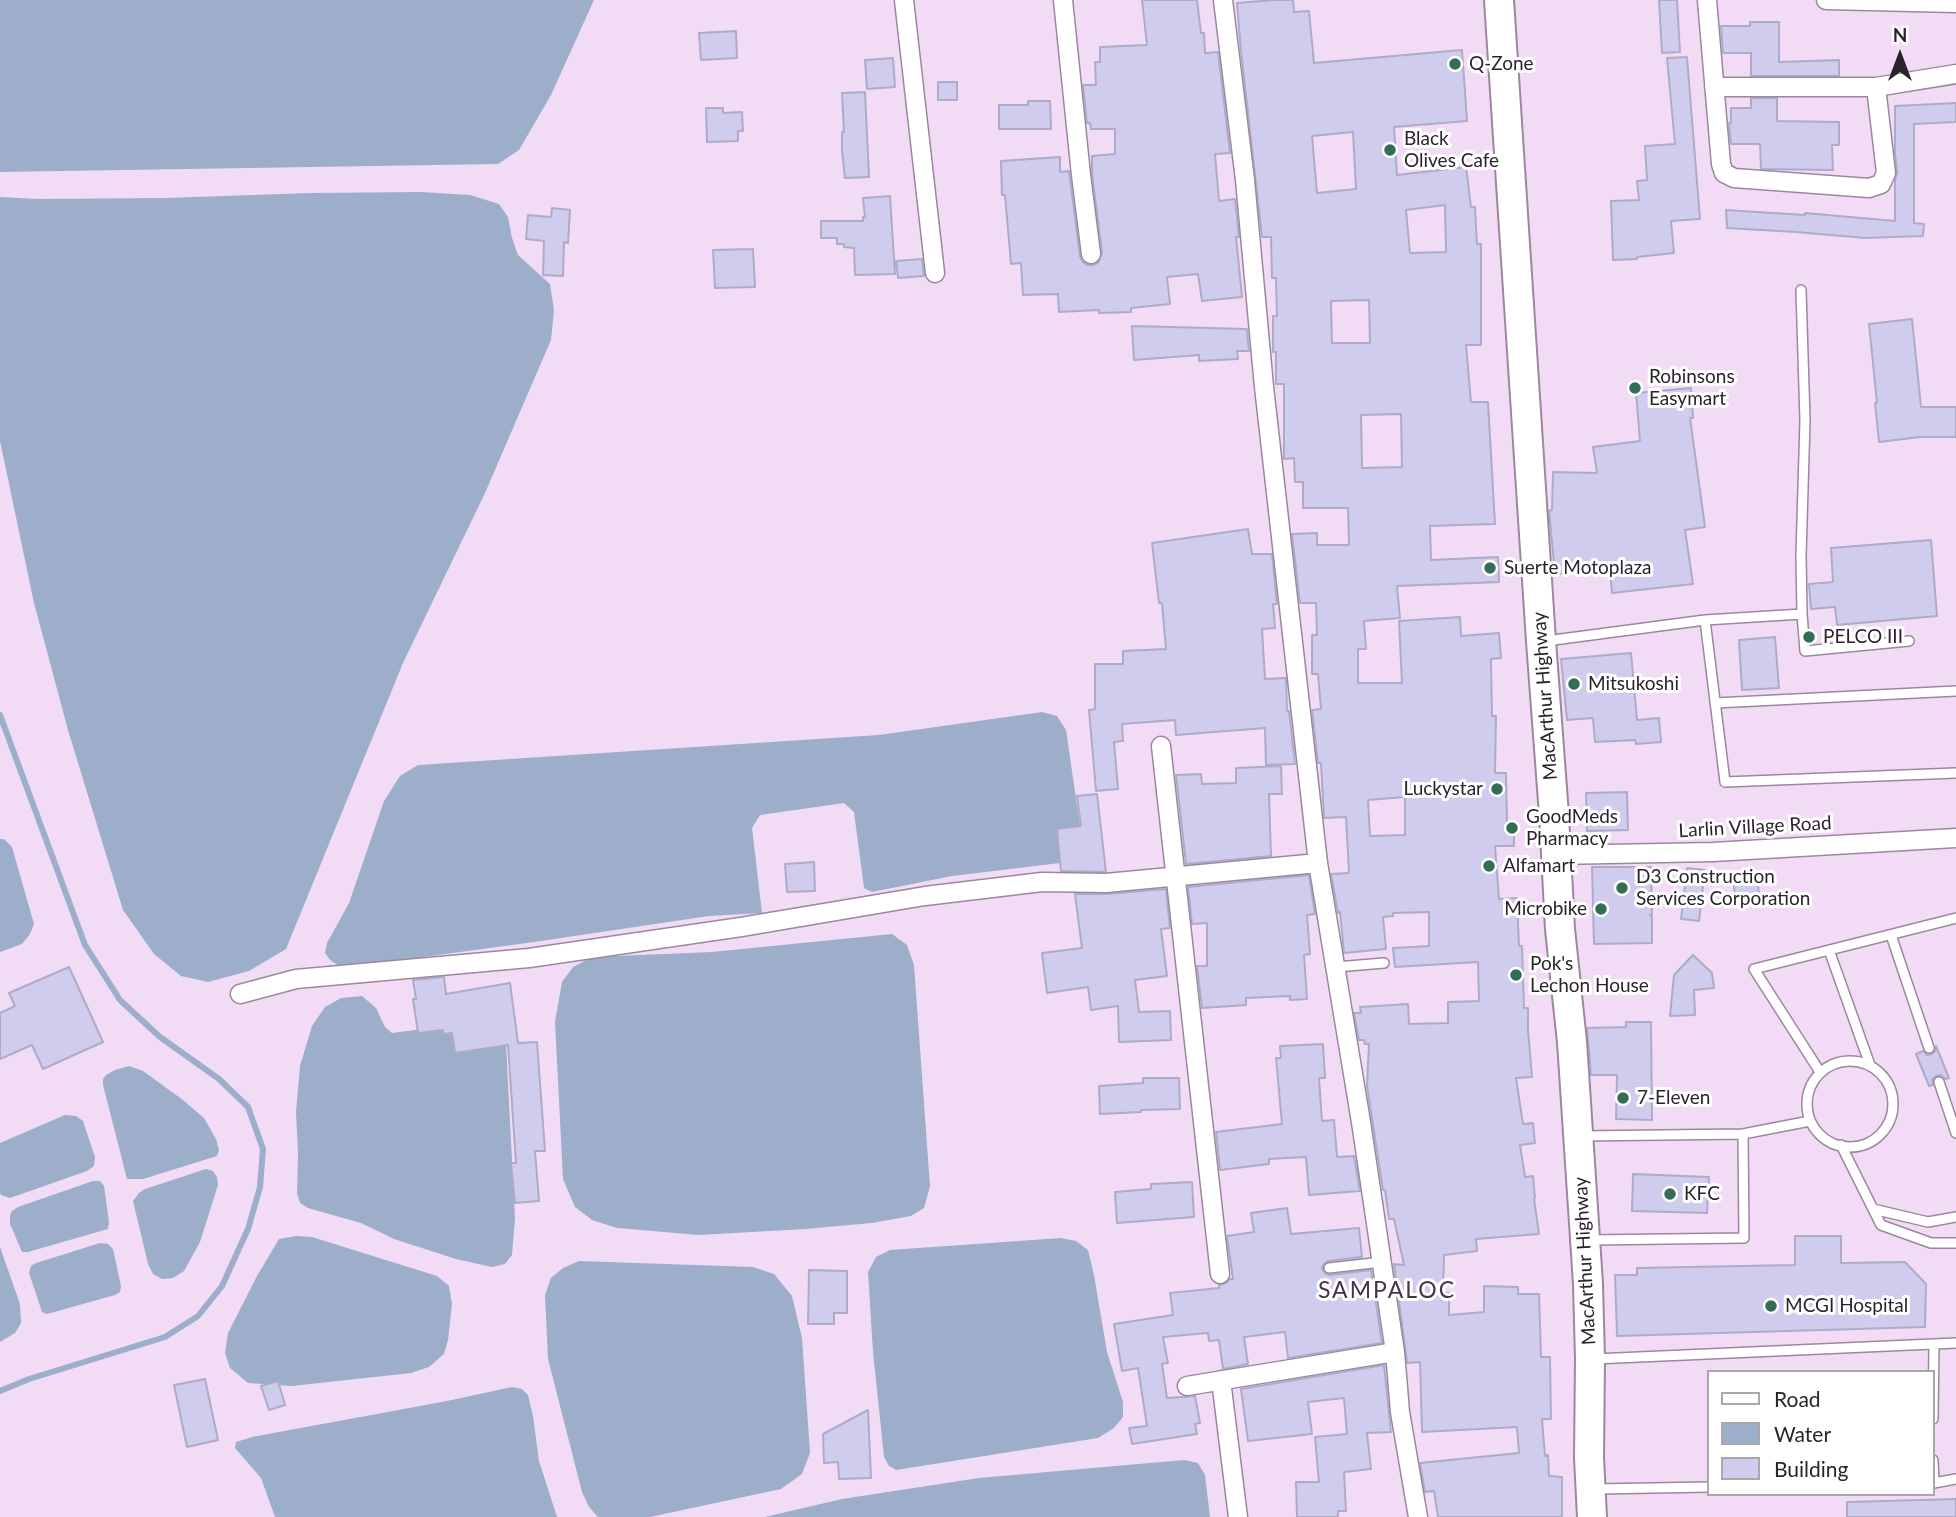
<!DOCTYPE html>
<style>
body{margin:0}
#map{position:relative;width:1956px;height:1517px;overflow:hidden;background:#f2dcf5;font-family:Lato,sans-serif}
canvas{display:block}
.legend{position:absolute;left:1707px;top:1370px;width:228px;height:126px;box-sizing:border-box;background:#fff;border:2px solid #aaa7ab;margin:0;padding:9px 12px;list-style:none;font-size:21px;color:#2b232c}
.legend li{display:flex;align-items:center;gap:14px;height:35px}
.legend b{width:35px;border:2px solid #aaa7ab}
.north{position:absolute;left:1865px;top:21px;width:70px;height:70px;-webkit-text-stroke:5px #fff;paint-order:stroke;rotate:0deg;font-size:19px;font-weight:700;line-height:28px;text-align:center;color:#2b232c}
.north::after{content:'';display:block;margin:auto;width:24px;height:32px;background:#2b232c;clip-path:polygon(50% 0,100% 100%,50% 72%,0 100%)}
</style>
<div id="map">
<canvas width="1956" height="1517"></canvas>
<ul class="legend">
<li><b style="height:9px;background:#fff"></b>Road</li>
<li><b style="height:19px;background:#9caeca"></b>Water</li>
<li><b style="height:19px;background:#cfcced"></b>Building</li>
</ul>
<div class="north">N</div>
</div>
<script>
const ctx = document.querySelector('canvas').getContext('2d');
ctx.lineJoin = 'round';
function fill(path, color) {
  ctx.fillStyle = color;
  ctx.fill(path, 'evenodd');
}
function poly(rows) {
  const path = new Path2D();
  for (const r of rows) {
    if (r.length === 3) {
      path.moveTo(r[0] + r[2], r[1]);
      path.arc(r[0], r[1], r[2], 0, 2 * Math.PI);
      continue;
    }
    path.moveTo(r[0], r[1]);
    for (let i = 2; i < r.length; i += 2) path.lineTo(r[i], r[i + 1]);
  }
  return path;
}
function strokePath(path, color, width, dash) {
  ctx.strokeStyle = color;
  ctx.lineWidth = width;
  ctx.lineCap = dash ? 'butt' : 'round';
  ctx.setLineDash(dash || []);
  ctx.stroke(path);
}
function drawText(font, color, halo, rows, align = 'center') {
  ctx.font = font + ' Lato,sans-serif';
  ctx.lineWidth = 6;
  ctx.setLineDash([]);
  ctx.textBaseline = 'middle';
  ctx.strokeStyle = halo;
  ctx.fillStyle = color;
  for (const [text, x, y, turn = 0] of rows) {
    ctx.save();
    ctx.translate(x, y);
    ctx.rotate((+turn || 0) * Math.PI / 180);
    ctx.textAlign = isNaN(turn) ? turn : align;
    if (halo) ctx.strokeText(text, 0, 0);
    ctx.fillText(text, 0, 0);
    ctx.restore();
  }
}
const water = poly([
 [0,0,594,0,551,95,519,150,498,164,0,172],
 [421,192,470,195,499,204,508,217,512,238,518,255,550,284,554,310,551,340,485,493,403,663,286,949,249,971,208,982,181,976,154,954,123,910,68,730,34,603,0,441,0,197,37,199,165,198,311,193],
 [1042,712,1057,716,1066,730,1085,860,952,876,872,892,864,888,854,812,844,803,760,815,752,828,762,913,709,916,534,942,342,968,330,960,325,953,327,943,349,903,384,801,400,776,418,765,879,735],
 [0,839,4,839,12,847,34,924,30,934,22,944,0,952],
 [892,934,907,945,914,965,930,1186,924,1208,911,1216,872,1223,805,1229,699,1235,617,1228,592,1220,575,1207,563,1179,555,1022,562,982,573,967,592,957,712,952],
 [362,996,376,1008,385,1027,392,1033,453,1025,506,1044,515,1218,512,1255,505,1264,492,1267,456,1259,394,1239,361,1223,308,1208,300,1203,297,1194,298,1154,296,1112,300,1066,312,1026,325,1007,341,998],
 [129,1066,143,1071,183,1100,204,1118,216,1139,219,1150,217,1156,143,1179,127,1179,103,1085,103,1079,106,1075,115,1070],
 [65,1115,76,1116,83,1121,95,1157,94,1166,87,1171,10,1198,1,1195,0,1193,0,1143],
 [206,1169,213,1171,217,1177,218,1185,200,1242,184,1271,173,1278,162,1279,153,1274,148,1264,133,1201,139,1193,145,1189],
 [93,1181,100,1181,104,1186,109,1222,108,1229,28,1252,22,1252,10,1224,10,1216,12,1211,18,1207],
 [296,1236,312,1237,437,1276,449,1286,452,1304,448,1340,444,1354,429,1367,411,1373,292,1386,248,1383,230,1368,225,1353,228,1333,257,1276,279,1239],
 [1061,1238,1076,1241,1088,1250,1094,1275,1107,1352,1123,1402,1123,1417,1114,1428,1098,1438,896,1470,889,1466,884,1457,873,1352,868,1272,876,1257,890,1250],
 [100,1243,108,1244,113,1249,121,1286,120,1292,115,1295,47,1314,42,1312,29,1273,31,1266,36,1263],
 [0,1247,20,1304,21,1323,15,1333,0,1342],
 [579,1261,753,1267,774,1274,792,1296,802,1338,810,1453,802,1474,781,1489,650,1517,598,1517,589,1507,582,1492,548,1359,545,1295,551,1278,563,1268],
 [512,1387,522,1389,528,1395,533,1416,539,1461,557,1517,275,1517,261,1478,235,1448,236,1442,252,1437,447,1401],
 [1184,1460,1198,1463,1205,1475,1210,1517,765,1517,842,1499,979,1478]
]);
const stream = poly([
 [0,715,85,945,120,1000,160,1037,219,1079,248,1107,263,1149,260,1187,248,1229,222,1286,198,1316,165,1337,29,1379,0,1391]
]);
const building = poly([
 [1142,0,1197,0,1201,33,1204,33,1205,53,1218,52,1230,153,1215,154,1219,201,1235,199,1239,237,1236,237,1242,297,1202,301,1198,274,1167,277,1170,304,1131,308,1131,312,1099,313,1099,310,1059,312,1058,294,1023,295,1021,263,1011,264,1005,195,1002,195,1001,161,1060,157,1060,172,1069,171,1080,256,1082,261,1087,265,1093,265,1098,263,1102,253,1092,174,1092,156,1115,154,1115,129,1091,129,1090,123,1087,123,1083,85,1096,85,1095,62,1100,62,1100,47,1147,45,1142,0],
 [1274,0,1293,0,1294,12,1309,11,1314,63,1462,50,1467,121,1394,127,1397,175,1466,167,1471,207,1475,207,1477,244,1481,244,1481,345,1466,345,1471,402,1488,402,1495,524,1430,526,1431,560,1498,557,1499,582,1397,586,1400,618,1364,621,1366,649,1358,649,1358,683,1402,683,1399,621,1460,617,1461,636,1499,633,1501,658,1491,659,1492,716,1496,716,1495,773,1506,773,1507,823,1514,823,1514,846,1495,846,1499,899,1517,898,1519,946,1522,946,1524,1008,1528,1008,1528,1030,1532,1077,1516,1078,1523,1124,1533,1123,1535,1143,1520,1145,1525,1177,1533,1176,1535,1198,1534,1198,1539,1234,1476,1239,1477,1251,1444,1255,1443,1292,1449,1293,1449,1315,1484,1312,1484,1286,1518,1287,1518,1294,1539,1294,1541,1357,1550,1357,1551,1419,1542,1419,1545,1456,1548,1455,1549,1476,1562,1477,1562,1517,1438,1517,1434,1491,1425,1492,1420,1463,1519,1453,1517,1427,1422,1432,1420,1362,1407,1363,1394,1264,1404,1265,1394,1219,1389,1219,1385,1190,1383,1190,1367,1086,1369,1044,1365,1044,1364,1040,1359,1040,1354,1013,1361,1013,1360,1007,1408,1004,1409,1024,1448,1023,1448,1002,1479,1001,1478,962,1395,967,1393,948,1429,946,1429,912,1393,913,1393,916,1383,917,1386,949,1344,953,1340,912,1338,913,1331,874,1349,873,1346,817,1324,818,1321,763,1318,763,1312,710,1321,709,1318,674,1312,674,1312,635,1317,635,1316,603,1300,603,1292,534,1317,533,1317,545,1349,545,1348,508,1303,508,1303,482,1295,482,1294,458,1284,459,1284,384,1276,384,1276,352,1273,352,1273,316,1277,316,1276,278,1272,278,1271,237,1262,237,1241,51,1237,3,1274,0],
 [1353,132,1356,189,1317,193,1312,136,1353,132],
 [1445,205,1446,252,1410,253,1406,210,1445,205],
 [1369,300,1370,343,1332,343,1331,301,1369,300],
 [1401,414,1402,467,1362,468,1361,415,1401,414],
 [1405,797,1405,835,1370,836,1368,800,1405,797],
 [1659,0,1677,0,1680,52,1662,53,1659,0],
 [1750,22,1779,22,1779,62,1839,60,1839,76,1751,76,1751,53,1723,53,1721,26,1750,26,1750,22],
 [736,31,737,58,701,60,699,33,736,31],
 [1687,57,1700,219,1671,221,1674,253,1637,257,1637,259,1613,260,1611,201,1639,200,1637,181,1647,180,1645,146,1675,144,1667,58,1687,57],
 [893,58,895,87,867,89,865,60,893,58],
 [938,82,957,82,957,100,938,100,938,82],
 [865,92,869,177,845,178,842,151,842,132,844,132,842,93,865,92],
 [1751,98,1777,98,1777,121,1839,122,1839,145,1832,145,1833,170,1761,169,1760,144,1731,144,1729,123,1731,123,1731,108,1751,108,1751,98],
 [1028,101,1050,101,1051,129,999,129,999,105,1028,105,1028,101],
 [1956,103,1956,122,1914,124,1914,223,1924,224,1923,236,1865,238,1796,232,1727,228,1726,210,1805,215,1805,213,1895,221,1895,180,1897,172,1895,153,1895,106,1956,103],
 [706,108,723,108,723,113,742,112,743,131,738,131,738,141,707,142,706,108],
 [890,196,895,274,855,275,854,248,844,247,844,244,837,244,837,238,821,238,821,221,863,221,863,217,865,217,863,198,890,196],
 [552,208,570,210,568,243,564,242,563,276,543,275,544,241,526,239,528,215,551,217,552,208],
 [753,249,755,287,715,288,713,250,753,249],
 [922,259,924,276,898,278,896,261,922,259],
 [1912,319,1921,407,1956,407,1956,437,1920,437,1879,442,1875,403,1877,403,1869,324,1912,319],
 [1132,326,1247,329,1249,351,1237,351,1238,359,1199,361,1199,355,1134,360,1132,326],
 [1691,388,1693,418,1690,418,1705,527,1685,530,1693,584,1612,593,1610,570,1555,574,1549,511,1552,510,1553,472,1597,473,1593,447,1640,441,1636,393,1691,388],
 [1248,529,1252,554,1272,554,1277,604,1273,604,1275,628,1262,629,1265,679,1286,678,1287,711,1289,711,1295,764,1266,765,1265,728,1176,735,1175,720,1122,724,1123,741,1114,742,1118,789,1096,791,1089,710,1095,709,1095,664,1123,664,1123,651,1166,649,1162,603,1159,603,1152,543,1248,529],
 [1931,540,1937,616,1837,625,1835,607,1811,609,1809,584,1833,582,1831,548,1931,540],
 [1775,637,1779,688,1742,690,1739,640,1775,637],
 [1631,653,1637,720,1659,718,1661,742,1636,744,1635,740,1595,742,1593,718,1567,720,1561,659,1631,653],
 [1281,766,1282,794,1269,794,1271,856,1186,864,1176,775,1201,774,1202,784,1236,783,1236,768,1281,766],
 [1627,792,1628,830,1587,831,1586,793,1627,792],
 [1097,794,1106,872,1061,871,1057,829,1081,826,1077,796,1097,794],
 [814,862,815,891,787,892,785,864,814,862],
 [1592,867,1651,867,1652,915,1650,915,1652,917,1652,943,1594,944,1592,867],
 [1687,868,1705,870,1699,921,1681,919,1687,868],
 [1309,875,1315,914,1307,915,1310,954,1304,955,1307,999,1290,1000,1290,996,1246,998,1246,1005,1202,1008,1197,966,1207,966,1207,923,1192,924,1188,887,1309,875],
 [1757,875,1759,895,1735,897,1733,877,1757,875],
 [1166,889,1170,928,1161,929,1167,976,1135,980,1139,1012,1170,1011,1171,1040,1119,1042,1118,1006,1091,1010,1088,987,1047,993,1042,953,1082,948,1075,894,1107,894,1166,889],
 [1693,955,1712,973,1714,988,1694,990,1695,1015,1670,1016,1674,975,1693,955],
 [69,967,103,1042,43,1069,32,1045,0,1059,0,1013,15,1006,9,993,69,967],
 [444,977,446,994,510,983,518,1043,537,1042,545,1151,535,1151,539,1201,515,1203,511,1163,516,1163,508,1045,455,1053,452,1033,443,1034,443,1030,418,1033,413,999,416,999,413,980,444,977],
 [1626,1022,1651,1022,1652,1120,1616,1119,1617,1075,1591,1075,1587,1028,1626,1027,1626,1022],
 [1323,1044,1325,1078,1319,1078,1322,1121,1334,1120,1337,1157,1354,1156,1360,1191,1309,1195,1306,1157,1269,1159,1269,1164,1220,1170,1216,1132,1282,1124,1276,1058,1281,1058,1280,1046,1323,1044],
 [1936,1046,1949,1078,1945,1079,1941,1075,1936,1076,1932,1080,1933,1085,1929,1086,1916,1054,1923,1051,1927,1055,1932,1054,1936,1050,1936,1046],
 [1143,1078,1179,1078,1180,1109,1141,1110,1141,1112,1100,1114,1099,1086,1143,1083,1143,1078],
 [1633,1174,1709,1177,1707,1213,1632,1211,1633,1174],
 [1192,1182,1194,1217,1117,1223,1115,1192,1151,1189,1151,1184,1192,1182],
 [1287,1208,1291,1234,1359,1228,1362,1257,1328,1261,1323,1265,1322,1269,1326,1274,1330,1275,1371,1270,1382,1343,1288,1358,1285,1332,1244,1337,1248,1364,1223,1369,1219,1340,1209,1341,1208,1333,1163,1337,1168,1363,1162,1364,1167,1398,1195,1396,1200,1423,1195,1424,1197,1434,1132,1444,1129,1428,1147,1426,1138,1368,1122,1371,1114,1324,1173,1315,1170,1293,1219,1288,1219,1285,1226,1283,1230,1279,1233,1279,1227,1236,1254,1232,1251,1213,1287,1208],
 [1795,1236,1841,1236,1841,1263,1905,1262,1926,1284,1925,1327,1617,1336,1615,1275,1637,1275,1637,1268,1795,1265,1795,1236],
 [809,1270,847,1271,847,1313,834,1313,834,1324,808,1324,809,1270],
 [1384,1365,1391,1432,1367,1433,1371,1469,1344,1472,1346,1511,1338,1511,1338,1517,1297,1517,1296,1482,1319,1482,1315,1437,1347,1434,1344,1398,1308,1402,1312,1434,1248,1441,1241,1389,1384,1365],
 [205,1379,218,1440,187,1447,174,1385,205,1379],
 [278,1381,285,1405,269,1410,261,1386,278,1381],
 [868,1410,871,1478,839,1479,838,1462,824,1463,823,1434,868,1410],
 [1956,1499,1956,1517,1847,1517,1847,1502,1956,1499]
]);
const service = poly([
 [1801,290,1805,421,1801,555,1802,614,1805,651,1909,641],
 [1705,620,1725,782,1956,773],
 [1546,641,1705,620,1802,614],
 [1715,703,1956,691],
 [1891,935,1929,1048],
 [1829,950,1870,1065],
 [1336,967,1384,963],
 [1850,1104,43],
 [1820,1072,1754,969,1956,918],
 [1939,1082,1956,1133],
 [1581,1136,1743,1134,1810,1121],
 [1841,1145,1881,1225,1931,1243,1956,1243],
 [1873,1209,1928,1222,1956,1217],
 [1590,1240,1744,1238,1743,1134],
 [1329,1268,1382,1262],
 [1594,1359,1956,1343],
 [1933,1419,1934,1344],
 [1933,1460,1934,1483,1956,1479],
 [1596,1489,1709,1487]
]);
const minor = poly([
 [904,0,935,273],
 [1063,0,1081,175,1091,254],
 [1223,0,1245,180,1264,387,1318,863,1361,1122,1395,1352,1400,1412,1418,1517],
 [1707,0,1721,164,1724,173,1734,178,1869,188,1881,184,1886,173,1876,87,1956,74],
 [1826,0,1956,3],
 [1714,87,1876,87],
 [1161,746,1220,1274],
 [1556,855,1713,852,1956,838],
 [240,994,296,979,529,958,741,927,925,896,1042,882,1106,883,1318,863],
 [1221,1380,1238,1517],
 [1187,1386,1395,1352]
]);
const trunk = poly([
 [1499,0,1541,641,1554,815,1560,929,1572,1042,1588,1284,1590,1359,1589,1458,1592,1517]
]);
const markers = [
 [1455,64,7,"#336d56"],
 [1390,150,7,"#336d56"],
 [1635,388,7,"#336d56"],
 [1490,568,7,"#336d56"],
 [1809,637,7,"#336d56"],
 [1574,684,7,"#336d56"],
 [1497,789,7,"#336d56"],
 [1512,828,7,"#336d56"],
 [1489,866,7,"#336d56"],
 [1622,888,7,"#336d56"],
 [1601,909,7,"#336d56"],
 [1516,975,7,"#336d56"],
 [1623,1098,7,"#336d56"],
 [1670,1194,7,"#336d56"],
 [1771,1306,7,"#336d56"]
];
const poiNames = [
 ["Q-Zone",1469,64],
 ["Black",1404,139],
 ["Olives Cafe",1404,161],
 ["Robinsons",1649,377],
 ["Easymart",1649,399],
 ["Suerte Motoplaza",1504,568],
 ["PELCO III",1823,637],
 ["Mitsukoshi",1588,684],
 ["Luckystar",1483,789,"right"],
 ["GoodMeds",1526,817],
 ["Pharmacy",1526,839],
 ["Alfamart",1503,866],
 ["D3 Construction",1636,877],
 ["Services Corporation",1636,899],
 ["Microbike",1587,909,"right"],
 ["Pok's",1530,964],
 ["Lechon House",1530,986],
 ["7-Eleven",1637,1098],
 ["KFC",1684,1194],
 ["MCGI Hospital",1785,1306]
];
const streetNames = [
 ["MacArthur Highway",1545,696,-94],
 ["Larlin Village Road",1755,827,-3],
 ["MacArthur Highway",1585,1261,-93]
];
const quarterNames = [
 ["SAMPALOC",1387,1291]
];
fill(water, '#9caeca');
strokePath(stream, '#9caeca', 6);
fill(building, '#cfcced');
strokePath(building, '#aeabc8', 2);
strokePath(service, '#9c879f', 12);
strokePath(minor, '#9c879f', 21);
strokePath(trunk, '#9c879f', 32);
strokePath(service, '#fff', 9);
strokePath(minor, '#fff', 18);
strokePath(trunk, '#fff', 28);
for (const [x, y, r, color] of markers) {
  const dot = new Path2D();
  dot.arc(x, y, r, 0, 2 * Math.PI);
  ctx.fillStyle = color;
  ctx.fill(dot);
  strokePath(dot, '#fff', 2.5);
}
drawText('19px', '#2b232c', '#fff', poiNames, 'left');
drawText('19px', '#2b232c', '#fff', streetNames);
ctx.letterSpacing = '2px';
drawText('23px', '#453348', '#fff', quarterNames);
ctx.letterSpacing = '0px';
</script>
